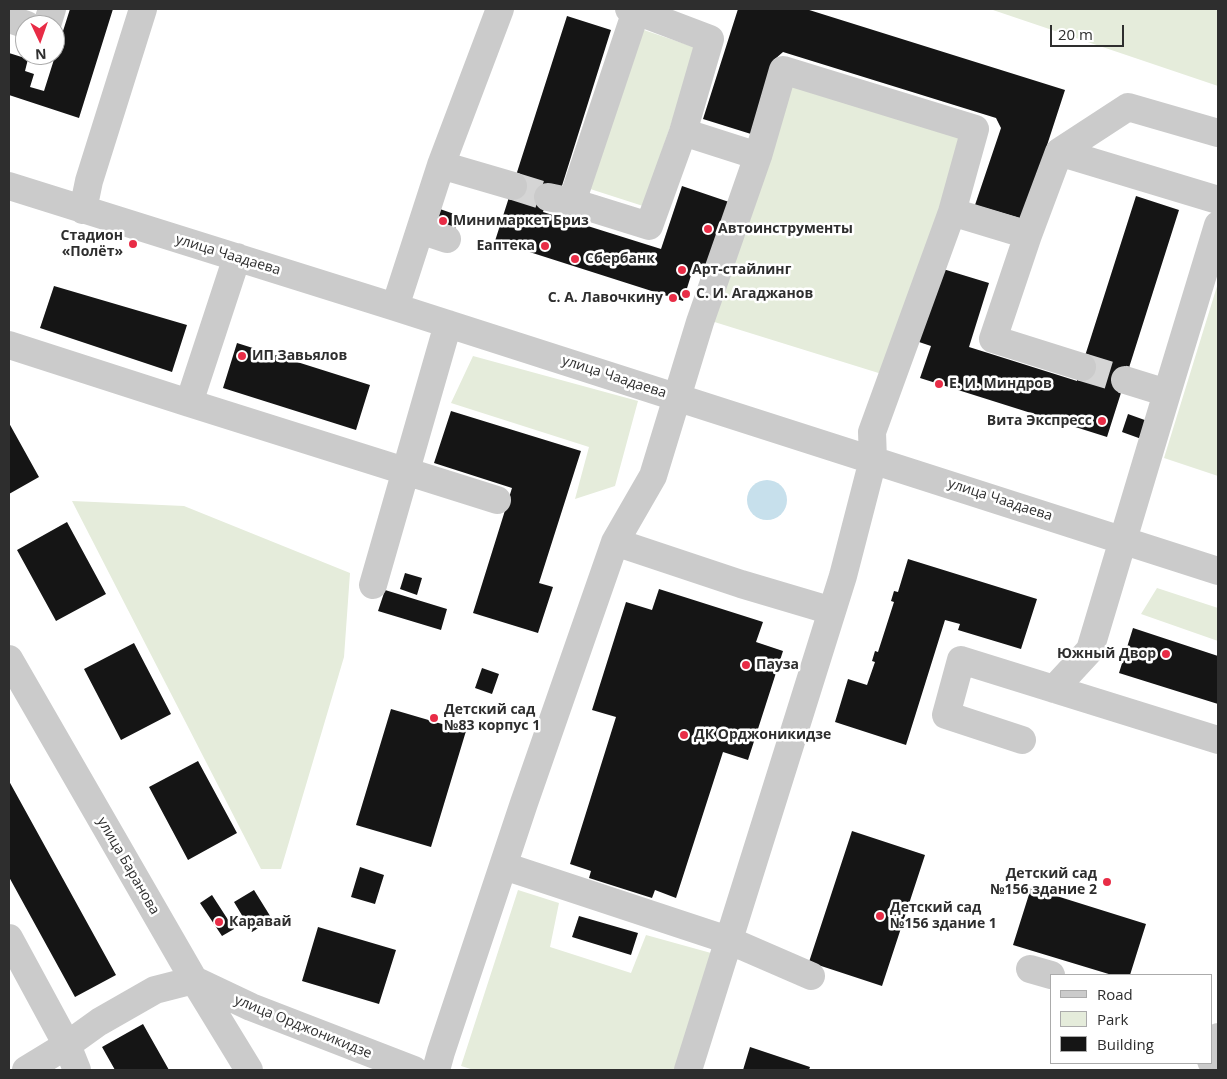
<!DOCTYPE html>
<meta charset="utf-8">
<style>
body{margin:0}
#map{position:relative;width:1227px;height:1079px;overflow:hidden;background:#fff;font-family:"Open Sans",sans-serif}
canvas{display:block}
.frame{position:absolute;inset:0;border:10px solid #2e2e2e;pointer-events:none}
.legend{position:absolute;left:1050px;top:974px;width:162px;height:90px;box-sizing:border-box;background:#fff;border:1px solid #ababab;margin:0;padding:6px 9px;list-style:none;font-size:15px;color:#2e2e2e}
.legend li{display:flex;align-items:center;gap:10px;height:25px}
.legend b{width:25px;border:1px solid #ababab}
.north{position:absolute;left:15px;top:15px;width:50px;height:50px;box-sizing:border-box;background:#fff;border:1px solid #ababab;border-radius:50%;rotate:177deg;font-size:14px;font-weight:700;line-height:20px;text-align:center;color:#2e2e2e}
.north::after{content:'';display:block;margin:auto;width:18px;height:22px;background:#e82c46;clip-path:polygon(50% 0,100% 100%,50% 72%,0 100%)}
.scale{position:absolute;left:1050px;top:25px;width:74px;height:22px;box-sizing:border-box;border:2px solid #2e2e2e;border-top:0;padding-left:6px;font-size:15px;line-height:18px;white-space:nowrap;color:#2e2e2e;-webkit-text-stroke:4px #fff;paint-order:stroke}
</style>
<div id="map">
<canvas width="1227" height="1079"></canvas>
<div class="frame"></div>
<ul class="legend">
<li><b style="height:6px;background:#cbcbcb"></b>Road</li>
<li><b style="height:14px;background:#e5ecdb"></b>Park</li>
<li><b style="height:14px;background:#151515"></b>Building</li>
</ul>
<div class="north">N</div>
<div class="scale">20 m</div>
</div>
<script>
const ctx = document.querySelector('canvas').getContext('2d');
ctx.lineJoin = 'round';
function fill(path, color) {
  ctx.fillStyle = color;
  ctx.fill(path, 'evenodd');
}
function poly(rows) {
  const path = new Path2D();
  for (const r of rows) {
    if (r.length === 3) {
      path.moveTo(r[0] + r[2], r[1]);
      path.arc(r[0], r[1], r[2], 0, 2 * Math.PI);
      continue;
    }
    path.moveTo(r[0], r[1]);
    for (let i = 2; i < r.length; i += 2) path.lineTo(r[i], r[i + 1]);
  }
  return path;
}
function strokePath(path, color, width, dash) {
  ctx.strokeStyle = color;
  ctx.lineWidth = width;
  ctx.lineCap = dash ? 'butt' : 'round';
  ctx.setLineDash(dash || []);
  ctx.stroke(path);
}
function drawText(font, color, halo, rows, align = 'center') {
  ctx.font = font + ' "Open Sans",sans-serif';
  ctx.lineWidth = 5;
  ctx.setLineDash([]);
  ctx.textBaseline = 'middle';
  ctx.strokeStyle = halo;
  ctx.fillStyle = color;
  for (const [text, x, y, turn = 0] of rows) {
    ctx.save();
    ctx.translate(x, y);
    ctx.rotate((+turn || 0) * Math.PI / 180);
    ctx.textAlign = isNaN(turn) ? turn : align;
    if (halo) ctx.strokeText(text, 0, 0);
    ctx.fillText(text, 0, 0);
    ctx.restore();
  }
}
const green = poly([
 [990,9,1218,9,1218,86],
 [638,28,697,48,643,206,584,187],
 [788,77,966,137,885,375,708,320],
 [1218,283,1218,476,1164,458],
 [473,356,638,401,615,486,575,499,589,447,451,403],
 [72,501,184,506,350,573,344,657,281,869,261,869],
 [1157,588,1218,608,1218,641,1141,614],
 [518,890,559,903,550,947,631,973,646,935,711,953,675,1070,474,1070,461,1066]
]);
const water = poly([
 [767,500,20]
]);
const building = poly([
 [70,9,113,9,79,118,9,95,9,53,28,59,25,71,34,74,30,87,44,91],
 [738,9,806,9,1065,90,1023,219,975,205,1001,128,996,118,783,52,775,59,751,134,703,119],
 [567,16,611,30,560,192,550,189,543,212,661,249,682,186,729,202,706,273,693,269,683,301,495,241],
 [1136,196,1179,210,1107,437,920,378,931,346,919,342,943,269,989,283,969,347,1077,381],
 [437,208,460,216,454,232,431,224],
 [54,286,187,325,172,372,40,328],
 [237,343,370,385,356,430,223,388],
 [451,411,581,451,539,583,553,587,538,633,473,613,512,488,434,463],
 [1128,414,1153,423,1147,441,1122,432],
 [9,423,39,477,9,494],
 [67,522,106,594,56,621,17,550],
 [908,559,1037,599,1021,649,958,630,960,624,945,620,906,745,835,722,848,679,867,685,875,662,872,661,875,651,878,652,894,602,891,601,894,591,898,592],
 [405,573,422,578,417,595,400,589],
 [659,589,763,622,756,642,783,651,748,760,723,752,676,898,655,890,652,898,589,878,591,871,570,864,616,717,592,710,626,602,652,610],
 [385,590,447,609,441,630,378,611],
 [1133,628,1218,656,1218,704,1119,673],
 [134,643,171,714,121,740,84,669],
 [482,668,499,674,492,694,475,688],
 [391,709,466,731,431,847,356,825],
 [198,761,237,833,188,860,149,787],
 [9,781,116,975,75,997,9,877],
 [852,831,925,855,882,986,809,962],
 [360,867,384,875,375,904,351,897],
 [1031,888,1146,924,1130,975,1112,975,1013,945],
 [254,890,272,919,252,932,234,902],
 [212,895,234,929,222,936,200,903],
 [579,916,638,933,631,955,572,937],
 [318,927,396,950,379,1004,302,981],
 [143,1024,169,1070,115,1070,102,1047],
 [750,1047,810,1067,809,1070,743,1070]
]);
const minorTunnel = poly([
 [513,186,548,197],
 [1082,367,1125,380]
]);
const minor = poly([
 [629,9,636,11,572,202,649,226,683,132,758,156],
 [636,11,710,39,683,132],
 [9,19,27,25],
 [47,25,52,9],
 [1059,152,1218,200],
 [441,165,513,186],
 [9,186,395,307,1218,571],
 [548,197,572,202],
 [83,210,89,181,143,9],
 [952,212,1028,235,993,339,1082,367],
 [420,230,447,239],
 [1028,235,1059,152,1128,107,1218,133],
 [237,257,189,403,497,500],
 [395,307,441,165,500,9],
 [9,345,189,403],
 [1167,393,1218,225],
 [615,542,741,584,832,611],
 [373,585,448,324],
 [9,659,194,980,249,1070],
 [1054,689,1090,650,1167,393,1125,380],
 [1022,740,946,715,961,660,1218,740],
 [504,866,728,940,811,976],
 [9,938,67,1045,77,1070],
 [1030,969,1051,975],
 [194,980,251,1007,414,1070],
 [1211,1061,1218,1037],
 [26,1070,67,1045,99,1022,155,990,194,980],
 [436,1070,441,1052,524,803,615,542,653,476,700,322,758,156,783,70,975,129,952,212,872,432,873,460,843,576,688,1070]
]);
const markers = [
 [443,221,5,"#e82c46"],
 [708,229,5,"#e82c46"],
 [133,244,5,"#e82c46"],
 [545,246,5,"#e82c46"],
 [575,259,5,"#e82c46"],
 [682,270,5,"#e82c46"],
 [686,294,5,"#e82c46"],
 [673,298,5,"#e82c46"],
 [242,356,5,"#e82c46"],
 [939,384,5,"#e82c46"],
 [1102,421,5,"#e82c46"],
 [1166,654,5,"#e82c46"],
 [746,665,5,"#e82c46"],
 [434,718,5,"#e82c46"],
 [684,735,5,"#e82c46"],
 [1107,882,5,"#e82c46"],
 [880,916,5,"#e82c46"],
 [219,922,5,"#e82c46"]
];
const poiNames = [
 ["Минимаркет Бриз",453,221],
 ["Автоинструменты",718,229],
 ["Стадион",123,236,"right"],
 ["«Полёт»",123,252,"right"],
 ["Еаптека",535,246,"right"],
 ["Сбербанк",585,259],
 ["Арт-стайлинг",692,270],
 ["С. И. Агаджанов",696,294],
 ["С. А. Лавочкину",663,298,"right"],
 ["ИП Завьялов",252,356],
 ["Е. И. Миндров",949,384],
 ["Вита Экспресс",1092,421,"right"],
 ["Южный Двор",1156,654,"right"],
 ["Пауза",756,665],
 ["Детский сад",444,710],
 ["№83 корпус 1",444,726],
 ["ДК Орджоникидзе",694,735],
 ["Детский сад",1097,874,"right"],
 ["№156 здание 2",1097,890,"right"],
 ["Детский сад",890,908],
 ["№156 здание 1",890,924],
 ["Каравай",229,922]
];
const streetNames = [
 ["улица Чаадаева",228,255,17],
 ["улица Чаадаева",614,377,18],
 ["улица Чаадаева",1000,500,18],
 ["улица Баранова",128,866,60],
 ["улица Орджоникидзе",303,1027,22]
];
fill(green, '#e5ecdb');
fill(water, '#c7e0ec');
fill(building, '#151515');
strokePath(minorTunnel, '#d5d5d5', 28, [28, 14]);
strokePath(minor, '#cbcbcb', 28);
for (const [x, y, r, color] of markers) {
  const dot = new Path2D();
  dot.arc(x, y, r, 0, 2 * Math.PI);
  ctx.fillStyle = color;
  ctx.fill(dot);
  strokePath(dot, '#fff', 2);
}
drawText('bold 14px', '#2e2e2e', '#fff', poiNames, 'left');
drawText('14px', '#2e2e2e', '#fff', streetNames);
</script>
